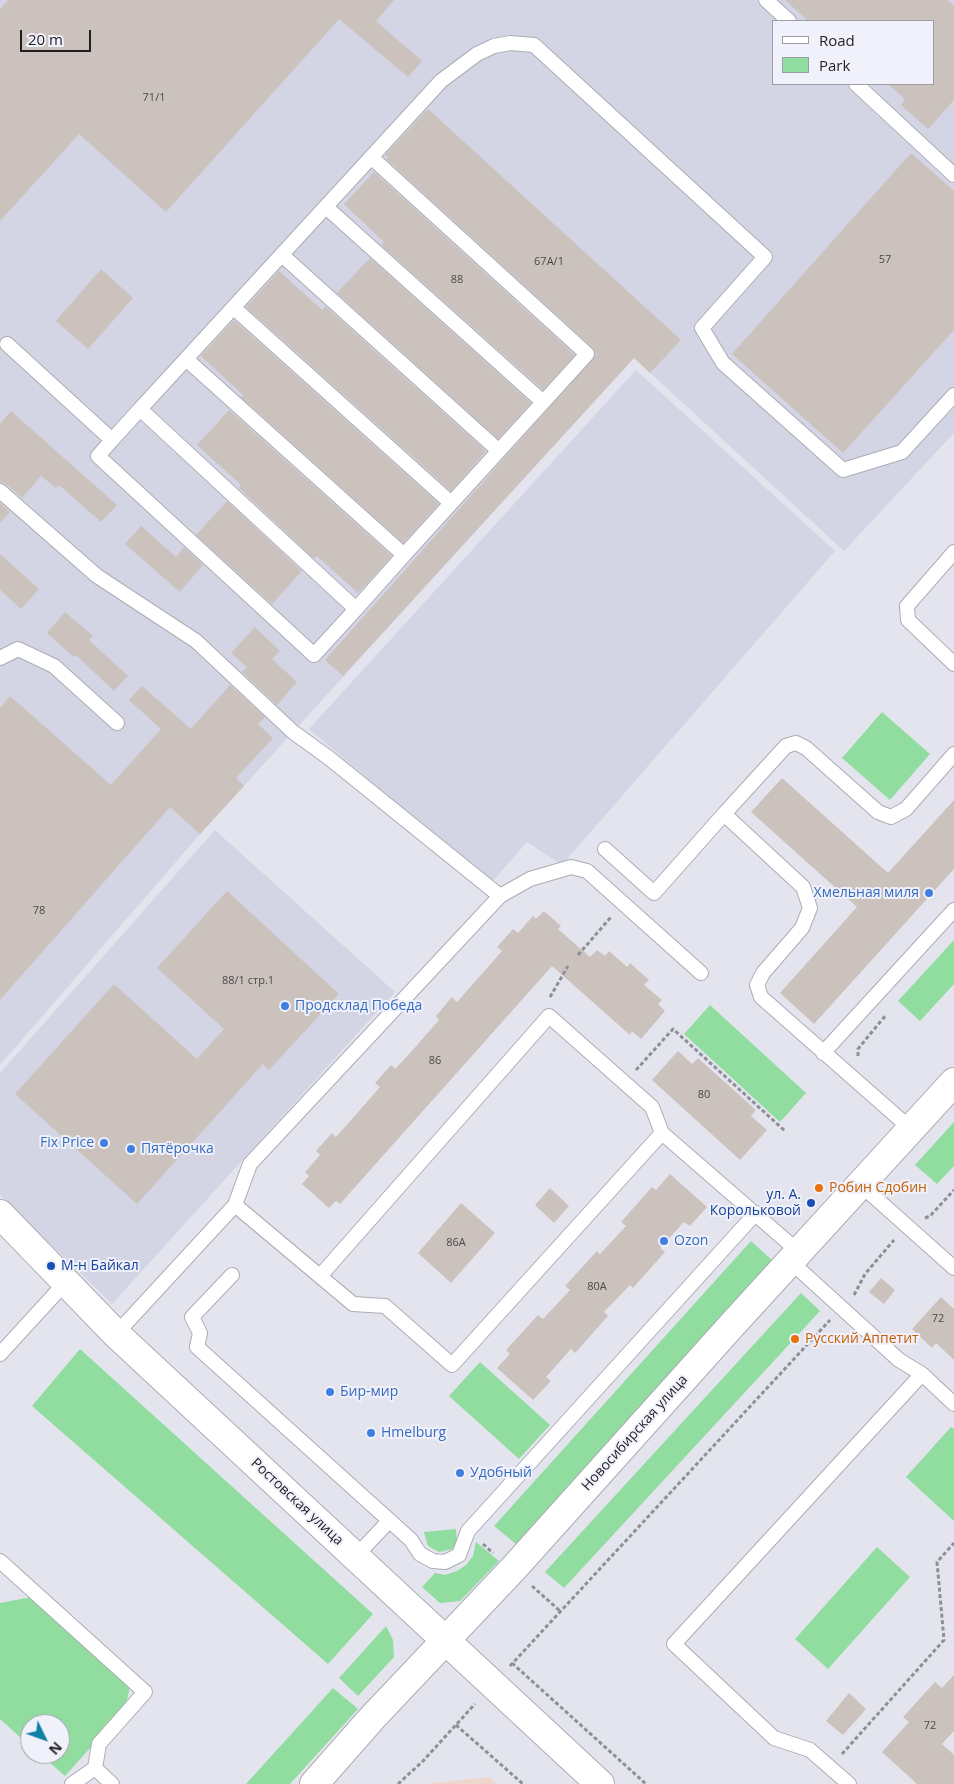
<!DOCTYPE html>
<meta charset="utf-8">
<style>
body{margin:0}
#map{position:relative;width:954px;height:1784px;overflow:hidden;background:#e3e4ee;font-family:"Open Sans",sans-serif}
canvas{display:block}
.legend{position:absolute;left:772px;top:20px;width:162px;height:65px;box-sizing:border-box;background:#f0f1fb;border:1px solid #9c9da5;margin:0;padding:6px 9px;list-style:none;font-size:15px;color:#1f1f23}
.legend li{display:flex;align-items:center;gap:10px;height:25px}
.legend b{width:25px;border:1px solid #9c9da5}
.north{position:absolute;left:20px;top:1714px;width:50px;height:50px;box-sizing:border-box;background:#f0f1fb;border:1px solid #9c9da5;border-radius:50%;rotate:132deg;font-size:14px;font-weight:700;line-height:20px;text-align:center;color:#1f1f23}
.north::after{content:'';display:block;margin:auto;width:18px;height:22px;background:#0e7fa7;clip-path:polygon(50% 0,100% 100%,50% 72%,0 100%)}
.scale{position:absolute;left:20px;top:30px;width:71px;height:22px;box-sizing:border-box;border:2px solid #1f1f23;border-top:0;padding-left:6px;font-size:15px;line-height:18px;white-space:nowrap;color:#1f1f23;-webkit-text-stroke:4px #f0f1fb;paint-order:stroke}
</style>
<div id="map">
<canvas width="954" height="1784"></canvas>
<ul class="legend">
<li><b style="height:6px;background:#fff"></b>Road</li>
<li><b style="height:14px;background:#90dd9f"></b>Park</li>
</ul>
<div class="north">N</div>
<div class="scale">20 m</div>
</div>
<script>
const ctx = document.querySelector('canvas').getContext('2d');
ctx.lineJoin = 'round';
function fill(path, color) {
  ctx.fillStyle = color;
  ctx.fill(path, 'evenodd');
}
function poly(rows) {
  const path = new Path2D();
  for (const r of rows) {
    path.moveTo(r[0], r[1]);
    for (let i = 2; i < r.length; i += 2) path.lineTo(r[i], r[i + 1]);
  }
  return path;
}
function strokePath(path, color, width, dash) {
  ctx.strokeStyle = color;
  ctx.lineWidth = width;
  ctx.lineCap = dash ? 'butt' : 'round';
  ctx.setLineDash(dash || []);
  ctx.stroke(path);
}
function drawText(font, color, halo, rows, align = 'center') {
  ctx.font = font + ' "Open Sans",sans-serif';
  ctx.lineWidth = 4;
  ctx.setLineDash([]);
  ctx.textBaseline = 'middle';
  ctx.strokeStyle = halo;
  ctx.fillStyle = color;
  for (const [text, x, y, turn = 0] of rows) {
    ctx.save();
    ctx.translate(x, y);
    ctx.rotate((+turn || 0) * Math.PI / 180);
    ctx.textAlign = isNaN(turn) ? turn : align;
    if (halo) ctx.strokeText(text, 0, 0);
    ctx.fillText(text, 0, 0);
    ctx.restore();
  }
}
const built = poly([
 [0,0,954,0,954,433,844,551,634,358,200,834,0,1065],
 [773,21,933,21,933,84,773,84],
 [636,370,835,551,562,865,527,842,491,883,309,729],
 [215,830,395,992,112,1304,0,1195,0,1073]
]);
const education = poly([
 [490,1777,497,1784,425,1784]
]);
const green = poly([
 [882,712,930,754,890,800,842,758],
 [954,940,954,984,920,1021,898,1001],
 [710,1005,806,1093,780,1122,684,1034],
 [954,1122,954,1166,937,1184,915,1165],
 [751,1241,773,1261,516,1544,494,1526],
 [801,1293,820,1311,564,1588,545,1572],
 [80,1349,373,1614,328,1664,32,1406],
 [480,1362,550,1425,519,1459,449,1396],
 [951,1427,954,1429,954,1521,906,1477],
 [456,1529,457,1543,452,1549,439,1552,428,1546,424,1532],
 [476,1542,499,1561,460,1601,440,1603,422,1587,435,1573,445,1575,457,1571,466,1565,473,1556],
 [877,1547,910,1577,828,1669,795,1639],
 [32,1597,130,1686,125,1709,65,1776,40,1754,60,1754,60,1724,30,1724,30,1746,0,1719,0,1603],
 [386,1626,393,1640,394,1657,358,1696,339,1678],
 [333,1688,358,1709,290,1784,246,1784]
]);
const building = poly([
 [8,0,394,0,376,21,422,61,408,77,339,19,166,212,79,134,0,221,0,9],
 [785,0,947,0,954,6,954,100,928,129,901,105,905,99,888,84,933,84,933,21,808,21],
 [428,109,681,340,650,373,634,358,343,676,325,660,596,355,593,348,386,159,388,157,385,155],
 [911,153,954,191,954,330,843,453,732,354],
 [374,172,575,355,543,390,381,245,384,242,344,204],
 [370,258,531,403,498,439,337,293],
 [101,269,133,298,88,349,56,321],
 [279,271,322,310,325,306,486,451,451,491,246,307],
 [234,320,439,504,403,543,241,397,243,395,201,356],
 [229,410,392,556,358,593,317,556,314,559,239,488,241,485,197,445],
 [11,411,117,505,101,522,59,485,56,488,41,476,22,498,6,484,0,482,0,424],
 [227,501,302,571,272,604,196,535],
 [0,503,10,512,0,523],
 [141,526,176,557,184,547,203,565,180,592,125,544],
 [0,554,39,589,21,609,0,590],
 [65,612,93,636,89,640,128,676,114,691,76,655,74,657,47,633],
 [255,627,280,651,272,659,297,682,277,705,242,672,247,667,231,653],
 [230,685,265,717,258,724,273,738,236,778,244,786,200,834,170,807,0,1000,0,708,10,696,111,785,161,729,129,700,142,686,191,729],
 [782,778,888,873,954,800,954,869,814,1024,780,993,857,907,751,812],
 [227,891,339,994,269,1070,263,1064,137,1204,15,1094,114,984,197,1059,224,1029,157,968],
 [544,911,561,926,558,929,590,957,597,950,605,956,609,951,627,967,630,963,649,980,644,985,662,1000,658,1004,665,1011,641,1039,632,1031,630,1035,552,966,340,1204,336,1201,329,1208,302,1184,309,1176,305,1172,320,1155,316,1151,332,1133,336,1137,352,1119,380,1087,375,1083,391,1065,395,1069,411,1052,439,1020,436,1016,452,997,457,1002,502,951,497,947,513,929,518,933,533,916,536,919],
 [678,1051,692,1064,698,1058,756,1110,751,1116,767,1130,740,1160,652,1080],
 [670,1174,707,1207,690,1226,684,1222,660,1248,665,1252,633,1288,630,1285,604,1312,608,1316,575,1353,571,1349,546,1377,551,1381,533,1400,497,1368,510,1354,506,1350,538,1315,543,1319,570,1290,565,1286,597,1251,600,1254,626,1226,621,1222,652,1187,656,1190],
 [550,1188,569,1206,554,1223,535,1205],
 [461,1203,495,1233,451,1283,418,1253],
 [881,1278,895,1290,884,1304,869,1292],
 [941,1297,954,1309,954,1360,936,1343,932,1348,912,1329],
 [954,1675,954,1731,942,1744,954,1755,954,1784,917,1784,882,1752,909,1722,903,1717,935,1682,942,1688],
 [849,1693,866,1709,843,1735,826,1721]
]);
const path = poly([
 [578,955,611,917],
 [550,997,568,966],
 [858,1056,858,1049,866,1039,886,1015],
 [636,1070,673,1029,785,1131],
 [925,1218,930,1216,954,1190],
 [854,1295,865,1274,894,1240],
 [483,1544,493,1553],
 [532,1586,560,1611],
 [512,1663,646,1784],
 [510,1666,830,1320],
 [456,1725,523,1784],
 [842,1754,944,1640,937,1562,954,1543],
 [398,1784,423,1761,475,1704]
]);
const service = poly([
 [766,0,789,21],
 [856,84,954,175],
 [371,157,587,354,404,555,186,359,441,81,477,54,494,46,510,43,534,45,765,257,702,328,723,363,843,470,902,452,954,395],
 [326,207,543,402],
 [282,255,499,451],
 [234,308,451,503],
 [7,344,112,440,140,409],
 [186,359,140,409,356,609,404,555],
 [112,440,98,456,314,655,356,609],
 [0,491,97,576,196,641,293,732,329,758,500,896],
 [954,552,907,606,908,620,954,664],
 [0,658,18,649,54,666,117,723],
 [724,814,786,746,796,743,806,748,878,812,891,817,906,809,954,754],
 [605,849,654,893,724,814,803,887,810,908,802,928,763,973,757,985,761,997,911,1129],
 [823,1053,954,910],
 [861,1185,954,1268],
 [235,1205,250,1164,500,896,530,879,571,867,587,871,701,973],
 [790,1261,899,1360,922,1374,674,1644,774,1738,810,1750,849,1784],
 [232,1275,192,1317,200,1333,197,1347,411,1540,420,1554,433,1561,445,1562,459,1555,468,1531,756,1213],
 [321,1275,549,1016,652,1107,662,1133],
 [116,1334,235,1205,353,1304,385,1306,452,1365,662,1133,799,1252],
 [0,1354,66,1282],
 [922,1374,954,1404],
 [356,1556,389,1521],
 [0,1561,145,1692,99,1744,95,1768,112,1784],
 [72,1784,95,1768]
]);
const tertiary = poly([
 [0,1214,116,1334,600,1784],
 [314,1784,373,1717,513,1569,732,1325,954,1082]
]);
const markers = [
 [929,893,5,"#3f7fe0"],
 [285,1006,5,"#3f7fe0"],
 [104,1143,5,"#3f7fe0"],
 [131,1149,5,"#3f7fe0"],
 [819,1188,5,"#e8710a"],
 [811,1203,5,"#1a4fb4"],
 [664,1241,5,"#3f7fe0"],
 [51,1266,5,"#1a4fb4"],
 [795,1339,5,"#e8710a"],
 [330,1392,5,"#3f7fe0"],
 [371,1433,5,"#3f7fe0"],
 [460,1473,5,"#3f7fe0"]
];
const numberNames = [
 ["71/1",154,98],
 ["57",885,260],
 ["67А/1",549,262],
 ["88",457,280],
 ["78",39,911],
 ["88/1 стр.1",248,981],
 ["86",435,1061],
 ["80",704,1095],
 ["86А",456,1243],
 ["80А",597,1287],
 ["72",938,1319],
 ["72",930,1726]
];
const shopNames = [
 ["Хмельная миля",919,893,"right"],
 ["Продсклад Победа",295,1006],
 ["Fix Price",94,1143,"right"],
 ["Пятёрочка",141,1149],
 ["Ozon",674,1241],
 ["Бир-мир",340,1392],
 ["Hmelburg",381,1433],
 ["Удобный",470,1473]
];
const foodNames = [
 ["Робин Сдобин",829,1188],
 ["Русский Аппетит",805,1339]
];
const transitNames = [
 ["ул. А.",801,1195],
 ["Корольковой",801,1211],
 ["М-н Байкал",61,1266,"left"]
];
const streetNames = [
 ["Новосибирская улица",635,1433,-48],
 ["Ростовская улица",297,1502,43]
];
fill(built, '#d3d5e5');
fill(education, '#edd6cb');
fill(green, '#90dd9f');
fill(building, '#ccc2bd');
strokePath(service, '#abacb5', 16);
strokePath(tertiary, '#abacb5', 30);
strokePath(path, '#8f9097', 3, [4, 2.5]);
strokePath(service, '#fff', 14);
strokePath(tertiary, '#fff', 28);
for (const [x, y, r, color] of markers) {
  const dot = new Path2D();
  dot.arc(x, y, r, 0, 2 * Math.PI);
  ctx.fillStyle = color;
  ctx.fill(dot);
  strokePath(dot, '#f0f1fb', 2);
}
drawText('11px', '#4a484a', null, numberNames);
drawText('14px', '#366cbe', '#f0f1fb', shopNames, 'left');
drawText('14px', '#c56008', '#f0f1fb', foodNames, 'left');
drawText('14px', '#164399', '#f0f1fb', transitNames, 'right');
drawText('14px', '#1f1f23', '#f0f1fb', streetNames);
</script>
